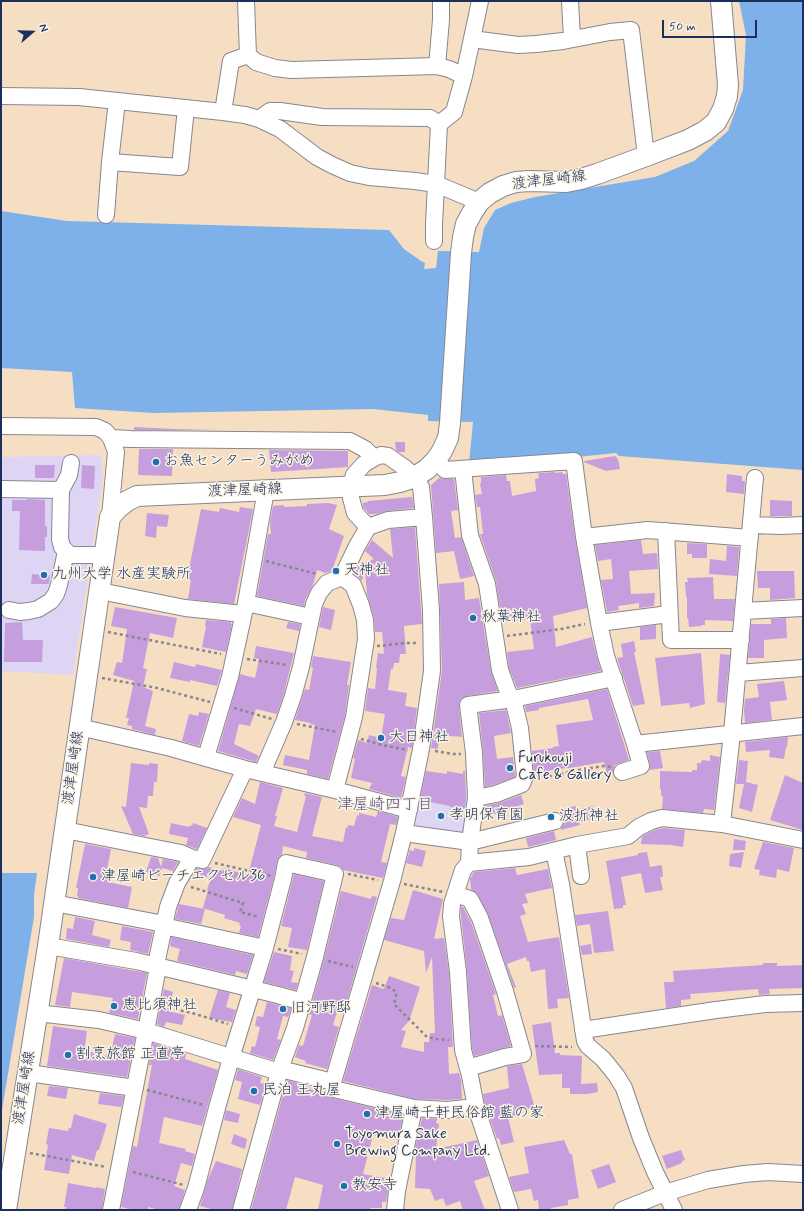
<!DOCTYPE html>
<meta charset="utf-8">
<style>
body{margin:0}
#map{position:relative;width:804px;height:1211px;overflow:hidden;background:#f6dec3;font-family:Mynerve,sans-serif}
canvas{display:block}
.frame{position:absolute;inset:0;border:2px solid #1b2f5e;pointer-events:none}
.north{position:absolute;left:12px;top:12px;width:40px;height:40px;-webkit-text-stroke:3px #fcf5e5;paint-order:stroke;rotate:70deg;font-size:11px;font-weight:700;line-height:16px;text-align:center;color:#1b2f5e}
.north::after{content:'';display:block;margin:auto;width:14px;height:18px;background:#1b2f5e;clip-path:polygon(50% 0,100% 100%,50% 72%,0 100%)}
.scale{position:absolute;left:662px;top:20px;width:95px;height:18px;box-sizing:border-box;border:2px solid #1b2f5e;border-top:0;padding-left:5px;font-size:12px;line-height:14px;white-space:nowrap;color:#1b2f5e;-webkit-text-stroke:3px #fcf5e5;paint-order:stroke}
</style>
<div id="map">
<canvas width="804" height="1211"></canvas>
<div class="frame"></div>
<div class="north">N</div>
<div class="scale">50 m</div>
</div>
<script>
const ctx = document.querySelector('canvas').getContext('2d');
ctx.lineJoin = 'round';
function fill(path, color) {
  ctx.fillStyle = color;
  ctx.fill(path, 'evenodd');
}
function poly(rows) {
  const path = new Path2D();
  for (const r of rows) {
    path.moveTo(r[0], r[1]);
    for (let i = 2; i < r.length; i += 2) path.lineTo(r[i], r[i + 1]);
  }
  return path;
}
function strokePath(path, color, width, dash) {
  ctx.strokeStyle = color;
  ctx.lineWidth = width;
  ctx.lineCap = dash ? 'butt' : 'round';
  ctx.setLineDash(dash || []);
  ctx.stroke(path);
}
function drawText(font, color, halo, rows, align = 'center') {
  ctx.font = font + ' Mynerve,"Klee One",sans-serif';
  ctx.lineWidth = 3;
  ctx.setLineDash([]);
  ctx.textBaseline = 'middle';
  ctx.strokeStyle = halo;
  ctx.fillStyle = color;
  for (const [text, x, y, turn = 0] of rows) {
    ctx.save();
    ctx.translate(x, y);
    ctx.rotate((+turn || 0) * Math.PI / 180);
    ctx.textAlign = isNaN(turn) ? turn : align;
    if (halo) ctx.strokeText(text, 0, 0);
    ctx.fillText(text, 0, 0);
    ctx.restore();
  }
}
const built = poly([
 [101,455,103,478,73,675,1,671,1,457],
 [418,782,471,791,466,835,411,828]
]);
const water = poly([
 [739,1,803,1,803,470,619,456,616,453,577,457,469,464,473,422,428,421,428,415,373,409,154,413,75,408,72,372,1,368,1,211,67,221,389,230,404,249,421,261,425,263,424,269,436,268,438,251,479,252,484,228,495,210,511,203,535,197,655,177,694,161,728,131,743,90,746,35],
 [1,873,37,873,34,895,34,917,1,1116]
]);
const building = poly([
 [134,427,176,429,217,430,134,430],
 [395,442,405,442,405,452,398,452,396,450],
 [139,449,173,449,172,476,138,475],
 [269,450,348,451,348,467,271,472],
 [615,456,618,459,620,469,606,471,584,462,584,461],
 [35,465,55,465,54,478,35,478],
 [82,465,95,466,94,489,81,488],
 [555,472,555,473,562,472,563,474,566,474,575,538,587,608,553,616,556,647,592,637,597,658,601,671,517,688,509,668,507,652,534,649,530,619,502,622,496,581,480,534,483,534,480,507,477,507,475,495,482,494,480,484,481,483,481,477,506,475,507,481,510,481,512,496,536,491,535,479,539,478,538,473],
 [727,474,742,476,742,481,745,481,744,494,726,492],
 [439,478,446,479,454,479,458,510,451,511,455,538,461,537,474,576,460,579,454,551,436,553,431,485],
 [412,497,414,508,387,511,376,514,369,514,363,507,363,503,368,502,368,501],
 [27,499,45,500,45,526,47,526,47,537,45,537,45,551,19,550,20,511,12,511,12,500,27,500],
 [770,500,792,501,792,516,770,516],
 [328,503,337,505,329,529,344,536,332,571,325,573,317,570,313,585,305,600,304,606,257,596,268,534,271,534,270,522,273,506,284,505,284,507,307,506,307,504],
 [240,507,253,509,234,604,188,599,191,580,187,579,201,509,219,512,220,508,239,512],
 [147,513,169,515,167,527,157,526,156,538,145,536],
 [415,527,422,624,404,626,406,654,400,654,399,663,394,663,393,669,391,669,388,690,407,693,405,706,417,708,412,748,408,747,401,776,406,777,401,798,369,789,372,783,351,778,355,759,353,758,358,740,367,743,369,735,381,738,385,714,365,711,368,688,375,689,377,668,376,667,378,653,384,654,382,632,375,632,374,618,367,594,365,570,362,581,355,573,358,566,374,559,365,551,372,540,393,558,390,529],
 [641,540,643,554,657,553,658,569,629,571,631,594,655,593,654,606,639,608,639,603,618,606,619,610,607,612,601,580,613,579,611,559,598,561,595,545],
 [687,543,707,544,707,558,692,558,692,554,687,554],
 [727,546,739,547,737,576,709,574,710,559,726,561],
 [757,571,794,571,795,598,770,600,770,588,758,588],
 [32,574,50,575,49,584,31,584],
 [713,577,714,599,735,599,733,621,705,620,705,625,701,625,701,626,689,627,688,618,687,618,687,597,686,597,685,582,688,582,687,578],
 [464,582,465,600,479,598,491,671,498,691,467,696,462,698,459,702,459,706,462,737,439,735,438,749,431,748,442,671,440,610,439,584],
 [115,607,177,618,173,638,150,633,143,668,147,669,143,687,153,691,145,726,156,729,155,735,132,729,132,726,127,725,129,718,126,718,134,681,113,675,117,662,122,663,127,629,111,626],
 [323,607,335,610,331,630,319,627],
 [786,618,787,638,764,640,764,658,748,658,751,624,771,624,771,619],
 [206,620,231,622,231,624,232,624,226,652,202,647,206,627,205,626],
 [22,622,23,640,43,640,42,662,4,662,5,623],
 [288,622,300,624,299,631,286,628],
 [656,625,656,639,640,640,640,627],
 [634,641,636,652,634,652,645,704,633,706,617,658,623,657,621,644],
 [256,646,294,653,284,693,277,714,256,709,250,726,239,724,234,744,259,756,256,762,218,751,240,674,255,678,259,659,254,658],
 [701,653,705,704,690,708,689,703,661,706,655,658],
 [720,654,730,655,725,703,717,702],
 [313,656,351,662,347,685,349,685,345,715,328,779,307,774,307,770,283,765,285,755,309,760,315,725,310,724,311,723,295,720,305,689,309,690,313,668,311,667],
 [174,662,195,667,196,664,222,670,217,686,190,680,190,682,170,678],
 [784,681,787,700,770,702,772,720,745,723,744,710,745,699,759,697,757,684],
 [607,689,629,760,615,765,613,770,613,773,607,774,604,762,570,768,566,768,547,771,534,775,532,751,553,748,553,747,559,746,556,725,593,720,588,699,539,708,539,710,526,712,525,706],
 [506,710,511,733,494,736,497,759,513,757,515,775,515,777,493,785,485,787,483,752,479,713],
 [199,712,209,714,199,746,182,741,189,714,198,716],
 [788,737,787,747,786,747,784,759,769,757,770,750,746,752,745,742],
 [660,751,663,768,650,770,650,764,647,752],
 [710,755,720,757,714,810,704,809,703,813,662,809,663,796,661,796,661,789,660,789,660,771,692,772,692,770,697,770,697,763,701,763,702,760,710,761],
 [739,760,748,761,746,782,758,785,752,812,739,808,744,784,736,784],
 [131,763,149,765,149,763,158,764,157,782,154,782,153,796,148,796,147,808,139,807,149,834,144,836,133,834,121,806,126,807],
 [426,771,447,774,447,771,463,774,463,771,465,771,466,798,465,809,450,807,450,806,420,800],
 [785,775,803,783,803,830,770,820],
 [260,782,283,788,275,816,277,816,274,826,297,832,306,796,304,796,305,793,322,797,312,836,343,842,346,827,348,828,348,825,354,826,357,815,359,816,359,813,376,817,378,811,398,817,396,825,390,824,381,862,387,863,383,878,343,870,341,867,337,865,306,858,307,852,283,846,282,855,279,857,277,861,274,877,258,937,239,933,241,926,239,925,240,923,224,918,225,915,203,908,208,890,207,890,211,878,194,873,197,869,204,869,208,867,223,871,224,868,248,875,261,825,233,817,242,798,255,804],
 [521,795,524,804,500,813,484,816,484,806,499,803],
 [576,806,577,810,593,806,596,818,579,822,580,825,561,830,561,828,564,823,564,819,560,813,560,810],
 [171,823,189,827,190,825,192,826,193,823,207,828,197,849,186,845,188,838,169,834],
 [663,828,685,830,683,847,671,845,641,844,642,837,644,835,654,830],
 [554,831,556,840,528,847,526,838],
 [734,839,746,841,745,850,733,850],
 [763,842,794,848,789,872,777,869,776,878,759,875,760,870,754,869],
 [85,844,111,849,107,870,109,871,107,882,132,887,128,908,78,898,78,896,77,896,78,888,76,888],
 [414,848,426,851,422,867,406,863,410,850,414,851],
 [647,852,650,867,661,865,662,866,663,877,660,877,663,890,645,893,641,873,621,877,626,905,623,905,623,908,614,909,606,861,638,855,638,853],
 [744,852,741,868,729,866,730,854],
 [151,857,158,858,161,867,163,859,178,862,173,871,162,868,160,876,146,872],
 [515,868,517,875,548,869,552,888,525,894,528,903,522,904,526,914,520,916,528,942,559,937,569,998,557,999,558,1008,548,1009,545,969,531,972,529,961,527,961,526,957,507,964,516,987,514,988,488,914,478,895,471,889,470,879,474,872],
 [294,874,324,881,307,950,288,947,292,928,281,926],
 [413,890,443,899,434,939,444,938,449,973,453,1047,448,1047,449,1074,459,1073,461,1080,462,1099,447,1100,415,1099,343,1081,372,985,384,989,389,976,420,987,409,1021,401,1030,406,1031,401,1047,424,1052,424,1042,429,1042,430,1033,435,1033,432,957,426,973,424,951,384,940,391,918,404,920],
 [341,891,371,899,372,896,377,897,345,1008,339,1006,333,1025,339,1027,327,1069,305,1063,306,1061,295,1057,299,1045,303,1046,312,1015,309,1014,324,959],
 [179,904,205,909,201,924,175,919],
 [461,907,463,907,471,922,496,994,493,995,498,1016,502,1015,511,1046,474,1056,472,1048,467,971,461,916],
 [608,911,614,951,594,953,590,924,577,926,575,915],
 [75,917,95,921,92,935,111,940,109,947,66,939,67,928,73,929],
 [122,926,153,932,148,954,130,950,131,942,120,940],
 [171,937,253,955,247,974,236,971,235,975,177,961,180,949,170,946],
 [591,944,592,954,582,955,580,946],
 [274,952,292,956,290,970,294,971,291,982,298,983,296,990,264,982],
 [64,958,147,973,138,1019,109,1013,113,998,72,992,70,1007,55,1005],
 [763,963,777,963,777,966,803,965,803,988,769,989,770,994,759,995,758,989,690,994,691,999,681,1000,681,1006,666,1008,664,982,674,982,673,971,763,965],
 [164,989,173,992,168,1011,185,1015,182,1025,166,1022,164,1027,157,1024],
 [218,990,230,993,226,1007,236,1010,232,1022,209,1018],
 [267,1002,291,1008,288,1017,283,1016,277,1039,281,1040,273,1060,246,1052,250,1053,252,1046,255,1047,260,1027,255,1026,257,1016,263,1017],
 [551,1022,555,1053,560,1053,560,1055,582,1056,581,1084,597,1083,598,1092,587,1094,570,1094,570,1088,562,1088,562,1074,539,1075,532,1025],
 [53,1026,87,1031,85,1046,89,1047,88,1051,106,1056,109,1047,112,1048,115,1034,135,1038,127,1077,47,1066],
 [153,1043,186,1053,185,1059,218,1070,202,1126,164,1117,159,1143,186,1149,185,1151,195,1154,192,1166,181,1163,174,1186,185,1190,179,1210,160,1210,148,1207,148,1210,135,1210,121,1207,133,1146,137,1147,152,1065,149,1065],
 [522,1064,535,1108,518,1110,519,1115,508,1117,514,1142,501,1145,499,1138,497,1139,485,1105,483,1094,509,1088,507,1066],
 [238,1069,262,1077,260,1083,266,1084,260,1105,238,1099,242,1082,235,1080],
 [287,1080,310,1087,309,1089,326,1094,332,1098,403,1115,398,1140,373,1135,363,1174,390,1179,386,1202,382,1202,382,1208,370,1208,370,1210,318,1210,323,1185,295,1177,286,1210,251,1210],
 [49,1086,68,1088,66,1099,47,1096],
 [100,1093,124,1096,121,1107,98,1104],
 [226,1110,240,1114,238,1123,224,1120],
 [74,1114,107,1124,99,1150,97,1150,94,1161,72,1155,69,1174,44,1170,48,1145,46,1144,49,1128,68,1131,69,1128,71,1128],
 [422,1118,437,1119,436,1123,439,1124,436,1149,477,1140,489,1176,474,1181,485,1210,463,1210,460,1201,446,1206,443,1198,435,1201,430,1189,415,1188,416,1153,414,1153],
 [234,1134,247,1139,245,1149,231,1144],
 [564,1140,570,1154,572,1154,579,1198,568,1200,568,1205,551,1208,551,1209,539,1210,538,1200,534,1201,531,1189,514,1192,509,1177,529,1173,524,1147],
 [681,1150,685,1160,682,1161,682,1163,667,1169,662,1156],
 [216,1161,242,1169,232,1210,215,1210,200,1206,208,1179],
 [609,1164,616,1182,598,1189,591,1170],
 [68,1183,96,1188,96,1187,105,1189,102,1210,65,1210,66,1207,64,1207]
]);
const path = poly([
 [266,561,317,574],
 [108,632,221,654],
 [507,636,561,629,585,624],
 [377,646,406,643,418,643],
 [247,659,288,665],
 [102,678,157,688,210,702],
 [234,708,272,719],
 [297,724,337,732],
 [361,739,382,745,408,750],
 [435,751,453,754,461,754],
 [537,779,579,770,604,766,611,767],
 [215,863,271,876],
 [348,874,378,880],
 [404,884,443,892],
 [191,887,243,903,240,912,259,917],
 [278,949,302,954],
 [328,961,353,967],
 [376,983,391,988,396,992,396,996,394,1004,427,1037,436,1039,449,1040],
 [163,1007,192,1013,228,1024],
 [535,1046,572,1047],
 [147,1090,204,1105],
 [30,1153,106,1167],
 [133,1172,184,1185]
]);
const minor = poly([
 [570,1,572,39],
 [472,39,518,45,536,44,563,41,610,32,631,30,646,156],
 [248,55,256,62,275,68,291,70,437,66,449,69,464,76],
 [437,66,441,20,441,1],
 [1,96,79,97,223,112,245,115,259,119,280,129,317,157,332,165,350,173,369,177,415,181,436,184,479,202],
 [223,112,231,61,248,55,246,1],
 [259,119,270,111,280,111,322,117,430,118,439,124],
 [110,162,180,167,186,108],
 [106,215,110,162,117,101],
 [434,241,434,224,439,124,454,112,464,76,480,1],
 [1,426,96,427,105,431,111,438,116,452,110,517],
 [111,438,131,439,350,441,365,449,374,458],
 [436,460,445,470,574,461,584,537,599,623,606,656,635,744,641,766,622,772],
 [463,469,470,535,487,584,500,670,508,692,513,699,520,728,525,776,522,784,496,794,476,798],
 [1,489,61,490,69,475,71,463],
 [61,490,60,539,62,547,70,555,105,555],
 [751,525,782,526,803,525],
 [368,527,355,513,351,498,350,487,354,475,364,464,374,458,381,455,388,456,405,468,415,477,421,487,424,517,431,610,432,671,421,749,404,833,392,881,333,1082,334,1089,414,1108,447,1110,476,1107],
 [666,531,671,640,741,640],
 [584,537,648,530,750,538],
 [100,591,185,608,243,614],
 [246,603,311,617],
 [9,610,20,612,29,611,38,609,51,601,56,594,59,585,66,551],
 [743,611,803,608],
 [599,623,669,614],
 [738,673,803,668],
 [79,727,171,748,245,769,335,790,409,810],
 [635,744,803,726],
 [206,757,230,677,246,603,266,490],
 [262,773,284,722,293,696,301,667,314,604,319,593,327,583,342,577,357,546,368,527,388,520,424,517],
 [335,790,354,717,366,639,365,620,361,605,353,585,342,577],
 [722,824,732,733,755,478],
 [65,830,181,853,192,858,202,860,245,769],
 [404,833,470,842,555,821],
 [577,845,581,876],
 [554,851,561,884,585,1041,588,1046,603,1059,616,1075,624,1088,641,1138,655,1172,674,1210],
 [469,863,529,857,577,845,628,836,639,827,651,821,662,818,722,824,803,840],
 [455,894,470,899,480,918,505,991,523,1054,505,1057,468,1068],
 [54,903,164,924,168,927,265,948],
 [48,946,136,961,278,995,303,1002],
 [37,1013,99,1020,146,1031,279,1072],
 [583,1030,716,1010,765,1004,803,1003],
 [280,1069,333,1082],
 [28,1073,135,1088],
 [111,1210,151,1005,157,972,157,960,168,907,177,883,192,858],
 [188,1210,196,1188,217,1108,231,1058,265,948,283,879,286,863,335,874,315,957,295,1028,280,1069,241,1210],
 [395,1210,397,1191,414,1108],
 [510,1210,476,1107,470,1076,463,1050,458,972,451,916,452,904,463,870,469,863,470,842,476,798,474,753,468,705,513,699,614,678],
 [622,1210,665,1193,708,1180,744,1174,768,1172,803,1174]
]);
const major = poly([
 [6,1210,48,946,110,517,118,508,127,501,137,496,385,485,400,482,415,477,427,469,436,460,442,451,448,438,450,423,461,253,463,237,466,224,472,213,479,202,490,193,503,186,516,182,529,181,566,182,581,179,597,174,646,156,688,140,705,131,716,122,723,109,727,96,728,85,721,1]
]);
const markers = [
 [156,462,4,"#1f6fb2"],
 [336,571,4,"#1f6fb2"],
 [44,575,4,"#1f6fb2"],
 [473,618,4,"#1f6fb2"],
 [381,738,4,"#1f6fb2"],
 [510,768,4,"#1f6fb2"],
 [441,816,4,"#1f6fb2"],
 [551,817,4,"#1f6fb2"],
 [93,877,4,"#1f6fb2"],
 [114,1006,4,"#1f6fb2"],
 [283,1009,4,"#1f6fb2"],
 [68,1055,4,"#1f6fb2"],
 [254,1091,4,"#1f6fb2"],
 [367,1114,4,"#1f6fb2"],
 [337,1144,4,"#1f6fb2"],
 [344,1186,4,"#1f6fb2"]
];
const streetNames = [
 ["渡津屋崎線",549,181,-7],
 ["渡津屋崎線",245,491,-2],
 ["渡津屋崎線",74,768,-82],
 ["渡津屋崎線",25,1088,-81]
];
const poiNames = [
 ["お魚センターうみがめ",164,462],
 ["天神社",344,571],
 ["九州大学 水産実験所",52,575],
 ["秋葉神社",481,618],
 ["大日神社",389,738],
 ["Furukouji",518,759],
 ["Cafe & Gallery",518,776],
 ["孝明保育園",449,816],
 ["波折神社",559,817],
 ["津屋崎ビーチエクセル36",101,877],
 ["恵比須神社",122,1006],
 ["旧河野邸",291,1009],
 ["割烹旅館 正直亭",76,1055],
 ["民泊 王丸屋",262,1091],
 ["津屋崎千軒民俗館 藍の家",375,1114],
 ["Toyomura Sake",345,1135],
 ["Brewing Company Ltd.",345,1152],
 ["教安寺",352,1186]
];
const neighbourhoodNames = [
 ["津屋崎四丁目",385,806]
];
fill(built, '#ded5f5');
fill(water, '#7eb0ea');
fill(building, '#c69ede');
strokePath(minor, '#888690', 18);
strokePath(major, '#888690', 22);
strokePath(path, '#888690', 2.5, [3, 3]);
strokePath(minor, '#fff', 16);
strokePath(major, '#fff', 20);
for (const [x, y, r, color] of markers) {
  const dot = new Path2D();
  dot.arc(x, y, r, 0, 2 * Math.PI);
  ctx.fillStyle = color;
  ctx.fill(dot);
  strokePath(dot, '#fcf5e5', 1.5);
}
drawText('15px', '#1b2f5e', '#fcf5e5', streetNames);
drawText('15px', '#1b2f5e', '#fcf5e5', poiNames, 'left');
drawText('16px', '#57568b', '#fcf5e5', neighbourhoodNames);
</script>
